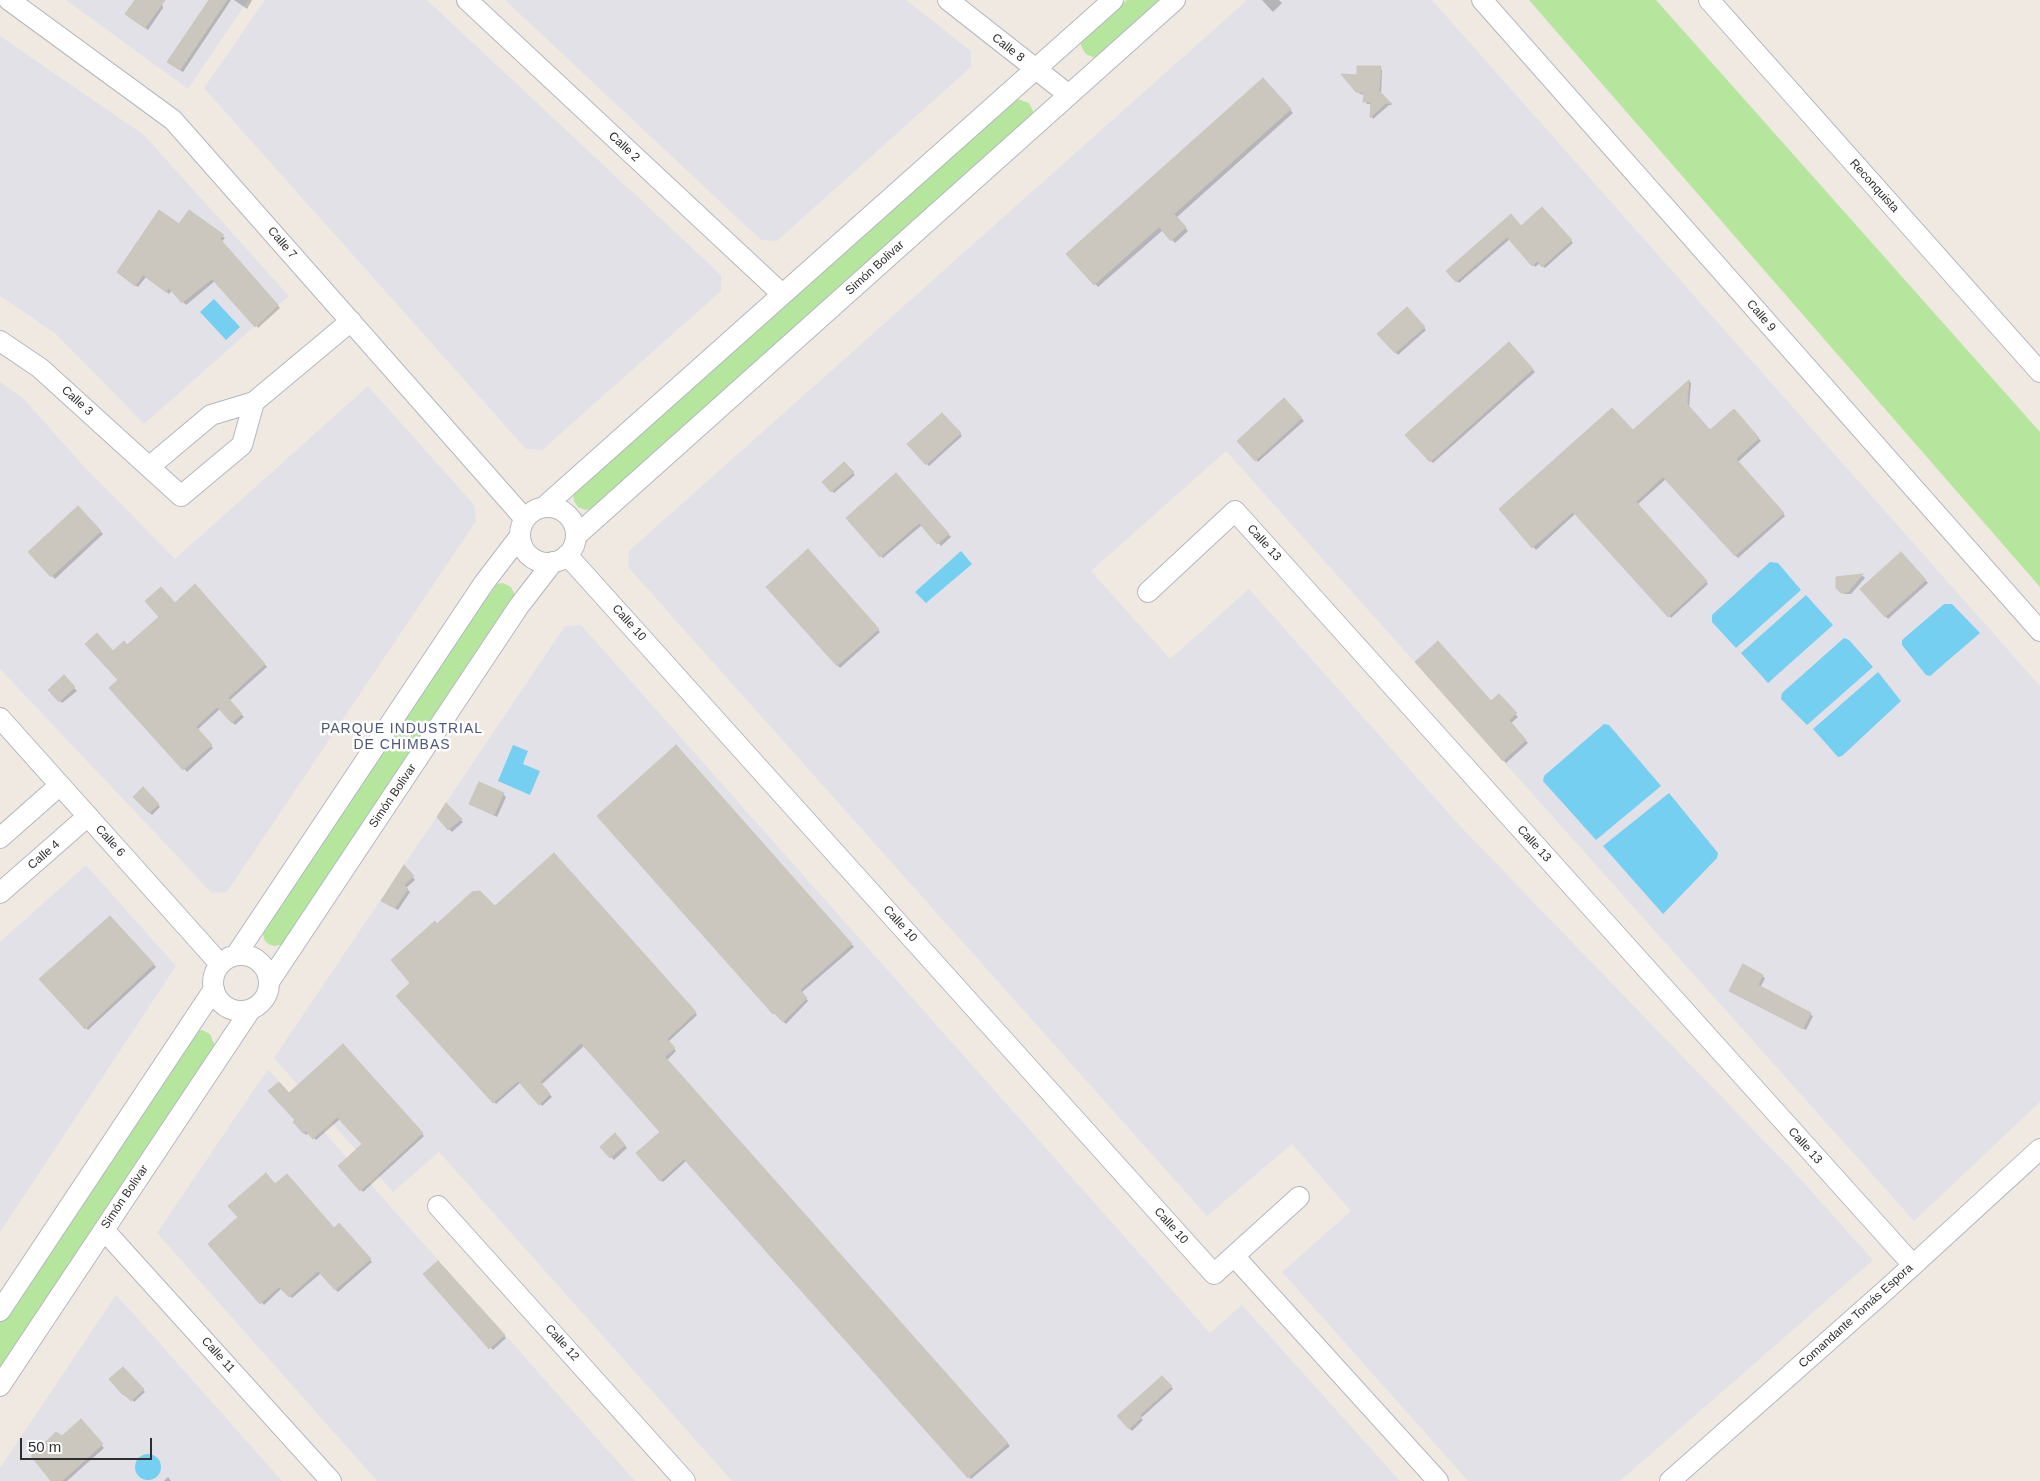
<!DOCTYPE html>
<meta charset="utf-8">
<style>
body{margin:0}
#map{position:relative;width:2040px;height:1481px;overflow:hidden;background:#efe9e1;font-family:Arial,sans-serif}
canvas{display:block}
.scale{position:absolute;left:20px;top:1438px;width:132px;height:22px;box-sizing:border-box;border:2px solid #2e2e2e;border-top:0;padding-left:6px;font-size:15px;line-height:18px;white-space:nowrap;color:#2e2e2e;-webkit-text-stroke:4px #fff;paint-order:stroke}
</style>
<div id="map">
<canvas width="2040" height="1481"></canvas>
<div class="scale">50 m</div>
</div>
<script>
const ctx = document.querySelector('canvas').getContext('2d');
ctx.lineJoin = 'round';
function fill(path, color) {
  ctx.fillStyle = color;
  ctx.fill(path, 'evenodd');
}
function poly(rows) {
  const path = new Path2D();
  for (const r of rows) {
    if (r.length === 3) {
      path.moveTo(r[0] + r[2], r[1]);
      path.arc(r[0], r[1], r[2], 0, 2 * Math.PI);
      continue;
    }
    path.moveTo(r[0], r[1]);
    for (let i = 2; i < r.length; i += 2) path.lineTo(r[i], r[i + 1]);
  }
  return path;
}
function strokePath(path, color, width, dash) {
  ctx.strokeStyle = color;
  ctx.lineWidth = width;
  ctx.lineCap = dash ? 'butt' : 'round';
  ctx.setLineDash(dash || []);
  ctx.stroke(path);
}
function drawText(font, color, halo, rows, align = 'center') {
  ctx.font = font + ' Arial,sans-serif';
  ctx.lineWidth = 5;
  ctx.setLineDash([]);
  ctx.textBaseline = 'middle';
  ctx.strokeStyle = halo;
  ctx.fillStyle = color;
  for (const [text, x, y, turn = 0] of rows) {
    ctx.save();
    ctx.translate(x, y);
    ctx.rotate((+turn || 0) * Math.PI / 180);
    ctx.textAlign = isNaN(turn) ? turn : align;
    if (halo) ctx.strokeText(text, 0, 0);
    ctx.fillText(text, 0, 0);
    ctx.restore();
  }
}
const industrial = poly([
 [66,0,248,0,188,89],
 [265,0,427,0,721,275,721,291,542,450,526,449,204,88],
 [505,0,906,0,971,51,971,67,777,241,761,240],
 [1247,0,1432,0,2040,686,2040,1102,1914,1221,1226,451,1091,571,1170,659,1249,589,1460,826,1794,1172,1873,1260,1620,1481,1468,1481,1282,1272,1351,1211,1292,1144,1207,1216,628,567,629,551],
 [0,36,144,135,289,296,144,424,56,334,0,296],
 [0,382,24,399,88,471,175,559,368,386,475,506,476,521,227,892,212,893,0,669],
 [581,625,1210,1333,1242,1305,1400,1481,732,1481,439,1152,393,1192,274,1058,565,626],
 [86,865,176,966,0,1232,0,942],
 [268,1069,635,1481,377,1481,157,1233],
 [116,1295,130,1310,282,1481,0,1481,0,1468]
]);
const green = poly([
 [1127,0,1164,0,1097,59,1086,54,1081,46,1081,41],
 [1529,0,1656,0,2040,432,2040,587],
 [1017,99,1029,103,1033,111,1033,117,592,509,586,510,578,507,574,501,573,493],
 [503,583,511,587,515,595,282,945,275,946,270,945,265,941,262,931,469,622,494,588,497,584],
 [202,1030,210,1034,215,1046,0,1368,0,1322,194,1032]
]);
const water = poly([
 [214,299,240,327,226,340,200,312],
 [961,551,972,564,926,603,915,592],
 [1770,562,1778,563,1801,590,1736,648,1712,622,1712,615],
 [1806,595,1833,625,1768,683,1741,653],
 [1944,604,1952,604,1980,633,1930,676,1926,675,1902,645,1902,640],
 [1844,638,1849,640,1873,667,1807,725,1781,699,1782,693],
 [1878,672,1901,701,1842,756,1838,757,1813,729],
 [1604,724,1609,725,1661,786,1596,840,1543,781,1544,776],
 [513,745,528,751,523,764,540,771,530,795,498,781],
 [1669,793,1718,853,1717,858,1663,914,1603,846],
 [148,1467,13]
]);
const shadow = poly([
 [136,0,160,0,162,3,163,8,148,30,129,16],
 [210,0,231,0,183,72,171,64],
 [234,0,252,0,247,9],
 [1262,0,1279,0,1282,3,1273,12],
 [1380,68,1382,70,1381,95,1392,105,1389,105,1373,119,1372,117,1372,104,1367,104,1365,101,1365,95,1360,94,1357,91,1359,77],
 [1263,79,1293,113,1176,218,1188,231,1175,243,1163,230,1098,287,1068,254],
 [1542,209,1573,243,1545,268,1540,263,1535,267,1510,239,1459,283,1448,271,1521,228],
 [189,212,225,238,221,242,280,308,258,328,215,281,186,305,172,290,169,294,146,277,138,287,121,275,179,226],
 [1407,309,1426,330,1398,355,1379,334],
 [1509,344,1535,372,1433,463,1407,435],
 [1689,381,1691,383,1689,408,1710,432,1734,411,1761,441,1738,462,1785,516,1738,558,1666,479,1637,505,1708,584,1671,618,1576,513,1536,550,1501,509,1633,432],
 [1284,400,1304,421,1258,462,1239,441],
 [942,414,962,436,929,466,909,444],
 [844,464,855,475,834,493,823,482],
 [896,475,951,537,941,546,922,525,883,558,848,518],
 [78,508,103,534,55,579,30,552],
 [808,551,880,632,840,668,768,587],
 [1901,554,1928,583,1888,619,1862,589],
 [1863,576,1865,578,1851,594,1844,594,1837,586,1837,578],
 [195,586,267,667,229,701,244,717,235,725,220,709,197,730,213,748,187,772,111,688,119,680,113,653,127,647],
 [1416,663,1491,702,1499,695,1518,717,1510,724,1528,743,1506,763],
 [64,677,77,691,62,703,50,690],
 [676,747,854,947,801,993,808,1001,786,1024,774,1013,599,816],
 [143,789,160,807,152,815,135,797],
 [503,794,506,797,497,817,471,804],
 [446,805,463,822,452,832,438,817],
 [554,855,697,1015,668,1042,676,1051,666,1061,1010,1446,971,1479,687,1160,663,1182,661,1180,662,1132,585,1045,541,1085,552,1097,542,1106,521,1082,496,1104,398,996,412,983,437,925,495,908],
 [404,867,415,880,406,888,410,892,398,910,382,901],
 [110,917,156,967,88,1030,41,979],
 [1762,976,1765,978,1760,988,1813,1016,1806,1030,1731,991],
 [343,1046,424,1136,363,1192,339,1166,363,1144,340,1119,316,1140,309,1132,306,1135,294,1122,297,1120,289,1095],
 [615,1135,627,1148,614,1160,602,1147],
 [275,1186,334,1229,339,1225,372,1262,338,1292,321,1273,292,1298,282,1288,264,1305,210,1244],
 [438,1262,506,1338,493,1350,425,1274],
 [123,1369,145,1392,134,1402,128,1395,126,1397,110,1380],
 [1162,1377,1173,1389,1141,1418,1143,1420,1132,1431,1119,1416],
 [81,1421,104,1448,67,1481,53,1481,62,1438],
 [168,1477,171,1481,164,1481]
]);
const building = poly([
 [135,0,165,0,145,28,125,14,135,0],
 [209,0,227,0,180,70,167,62,209,0],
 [1357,66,1381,66,1379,91,1392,104,1386,103,1370,118,1371,102,1363,102,1364,93,1356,92,1341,74,1357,75,1357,66],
 [1263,78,1291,109,1174,214,1186,227,1171,241,1159,227,1094,285,1066,254,1263,78],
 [1542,207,1572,240,1542,267,1537,261,1532,266,1507,237,1456,282,1446,271,1511,214,1521,226,1542,207],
 [159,210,179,224,189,210,224,235,220,239,278,305,255,327,212,279,182,303,169,288,166,292,143,275,135,286,117,272,159,210],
 [1407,307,1425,327,1395,353,1377,334,1407,307],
 [1509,342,1533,369,1430,462,1405,435,1509,342],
 [1689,380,1687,404,1710,430,1734,409,1759,438,1736,459,1784,513,1735,556,1663,477,1636,502,1707,581,1668,617,1573,512,1532,548,1499,509,1612,408,1633,430,1689,380],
 [1284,398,1302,418,1255,461,1237,441,1284,398],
 [942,413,961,433,926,465,907,444,942,413],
 [844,462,854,472,831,492,822,482,844,462],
 [896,473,949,534,937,544,919,523,880,557,846,518,896,473],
 [78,506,101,531,51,577,28,552,78,506],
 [808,549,879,629,837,666,766,587,808,549],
 [1901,552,1926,580,1885,617,1860,589,1901,552],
 [1863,574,1848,592,1841,593,1836,588,1836,577,1863,574],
 [195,584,265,664,228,698,242,714,232,723,217,707,196,727,212,745,183,770,109,688,118,680,85,644,97,633,113,651,124,641,127,645,159,617,145,601,161,587,175,603,195,584],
 [1438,641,1491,701,1499,694,1517,713,1509,720,1526,740,1503,761,1415,662,1438,641],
 [64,675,75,687,59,702,48,690,64,675],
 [676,745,852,944,800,990,807,998,783,1022,774,1013,773,1014,597,816,676,745],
 [479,782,504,793,494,815,469,804,479,782],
 [143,787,159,804,149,813,133,797,143,787],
 [446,803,462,819,448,830,437,817,446,803],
 [554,853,696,1012,667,1039,675,1048,665,1057,1008,1443,968,1478,684,1159,660,1181,636,1153,660,1132,581,1043,540,1082,550,1094,539,1105,518,1081,493,1103,396,996,410,983,391,960,435,921,437,924,472,892,480,891,495,906,554,853],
 [404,865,414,876,404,885,408,889,395,908,381,901,404,865],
 [110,916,154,964,85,1029,39,979,110,916],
 [1743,964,1763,975,1758,985,1811,1013,1803,1029,1729,991,1743,964],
 [343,1044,423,1133,360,1191,338,1166,362,1144,337,1117,313,1139,306,1131,303,1133,293,1122,295,1120,268,1091,279,1082,289,1093,343,1044],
 [615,1133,625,1145,610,1158,600,1147,615,1133],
 [266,1173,275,1184,287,1174,334,1228,339,1223,371,1259,335,1290,318,1271,289,1297,279,1287,260,1304,208,1244,238,1217,228,1206,266,1173],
 [438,1261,505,1335,489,1349,423,1274,438,1261],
 [123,1367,144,1389,131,1401,124,1394,123,1395,109,1379,123,1367],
 [1162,1376,1172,1386,1140,1415,1142,1417,1129,1429,1117,1416,1162,1376],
 [81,1419,103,1444,62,1481,51,1481,31,1456,56,1432,62,1436,81,1419]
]);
const minor = poly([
 [9,0,173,120,525,519],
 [467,0,782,294],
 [948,0,1069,95],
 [1482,0,2040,631],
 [1709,0,2040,372],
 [0,341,40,368,181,496,242,445,254,402],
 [149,467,211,415,254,402,351,321],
 [544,507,1113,0],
 [548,535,28],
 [576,536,1175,0],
 [567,555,1214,1274,1299,1197],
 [1148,592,1235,511,1913,1265],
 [0,718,220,964],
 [0,838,60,785],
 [0,893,88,816],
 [236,955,484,583,520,536],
 [241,983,28],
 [269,982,519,606,553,562],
 [438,1206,685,1481],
 [104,1230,331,1481],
 [1234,1256,1438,1481],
 [0,1311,214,989],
 [0,1386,251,1009],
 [1670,1481,1887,1289,2040,1149]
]);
const streetNames = [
 ["Calle 8",1008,48,38],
 ["Calle 2",624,147,43],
 ["Reconquista",1874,186,48],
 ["Calle 7",282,243,49],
 ["Simón Bolivar",875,268,-42],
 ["Calle 9",1761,316,49],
 ["Calle 3",77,401,42],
 ["Calle 13",1264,543,48],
 ["Calle 10",629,623,48],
 ["Simón Bolivar",393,796,-56],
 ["Calle 6",110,841,48],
 ["Calle 13",1534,844,48],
 ["Calle 4",44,855,-41],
 ["Calle 10",900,924,48],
 ["Calle 13",1805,1146,48],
 ["Simón Bolivar",125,1197,-56],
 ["Calle 10",1171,1226,48],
 ["Comandante Tomás Espora",1856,1316,-42],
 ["Calle 12",562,1343,48],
 ["Calle 11",218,1355,48]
];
const neighbourhoodNames = [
 ["PARQUE INDUSTRIAL",402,729],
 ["DE CHIMBAS",402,745]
];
fill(industrial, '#e3e1e8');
fill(green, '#b6e59e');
fill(water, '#75cff0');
fill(shadow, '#0003');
fill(building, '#cbc7bf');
strokePath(building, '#cbc5ba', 1);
strokePath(minor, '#b4b7c1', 22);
strokePath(minor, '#fff', 20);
drawText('12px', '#2e2e2e', '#fff', streetNames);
ctx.letterSpacing = '1px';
drawText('14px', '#4d5680', '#fff', neighbourhoodNames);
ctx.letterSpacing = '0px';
</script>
